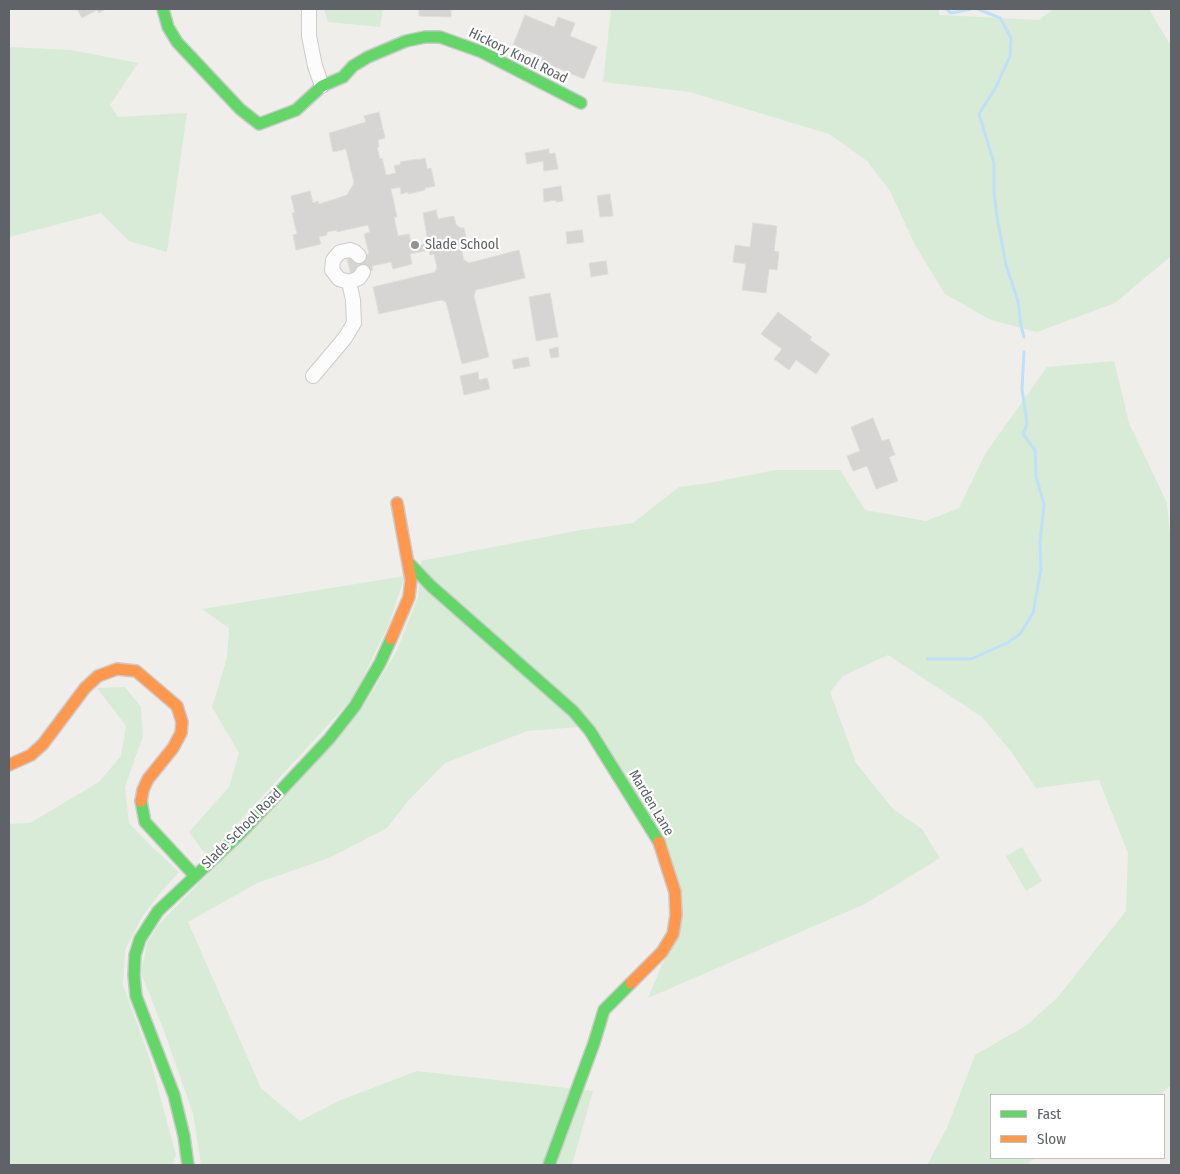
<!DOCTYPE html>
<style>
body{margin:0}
#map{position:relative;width:1180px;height:1174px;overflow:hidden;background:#efeeea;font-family:"Fira Sans Condensed",sans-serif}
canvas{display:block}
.frame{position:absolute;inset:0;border:10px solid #5f6368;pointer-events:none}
.legend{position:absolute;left:990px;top:1094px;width:175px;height:65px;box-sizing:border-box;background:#fff;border:1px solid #bfc1c3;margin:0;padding:6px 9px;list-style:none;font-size:15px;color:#5f6368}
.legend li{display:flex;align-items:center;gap:10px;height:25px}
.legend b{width:25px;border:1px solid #bfc1c3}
</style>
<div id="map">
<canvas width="1180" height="1174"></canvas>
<div class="frame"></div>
<ul class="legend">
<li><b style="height:6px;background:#63d668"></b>Fast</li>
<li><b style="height:6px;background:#ff974d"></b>Slow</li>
</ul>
</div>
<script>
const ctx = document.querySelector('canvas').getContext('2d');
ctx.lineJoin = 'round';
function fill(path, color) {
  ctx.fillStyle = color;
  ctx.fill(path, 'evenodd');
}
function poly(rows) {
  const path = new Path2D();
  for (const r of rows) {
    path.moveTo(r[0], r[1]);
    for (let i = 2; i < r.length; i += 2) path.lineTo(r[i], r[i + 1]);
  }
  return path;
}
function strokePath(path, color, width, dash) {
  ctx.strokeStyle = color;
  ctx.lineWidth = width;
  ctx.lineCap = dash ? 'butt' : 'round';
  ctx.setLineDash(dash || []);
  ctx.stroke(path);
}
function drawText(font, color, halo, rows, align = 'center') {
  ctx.font = font + ' "Fira Sans Condensed",sans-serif';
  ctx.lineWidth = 4.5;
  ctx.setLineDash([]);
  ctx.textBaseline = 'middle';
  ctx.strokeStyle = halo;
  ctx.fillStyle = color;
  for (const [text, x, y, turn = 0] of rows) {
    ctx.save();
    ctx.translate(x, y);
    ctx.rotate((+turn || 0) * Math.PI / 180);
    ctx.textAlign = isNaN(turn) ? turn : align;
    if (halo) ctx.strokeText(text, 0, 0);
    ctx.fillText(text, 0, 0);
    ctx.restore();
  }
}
const green = poly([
 [324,9,383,9,380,27,328,22],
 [611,9,938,9,940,15,1039,20,1054,9,1149,9,1171,46,1171,256,1115,303,1037,332,991,320,945,294,915,245,890,191,867,161,829,134,690,92,603,82],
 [9,47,71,50,138,63,110,105,118,117,187,113,167,252,129,241,101,213,9,237],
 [1114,361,1129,423,1167,503,1171,546,1171,1085,1160,1095,991,1095,991,1158,1035,1158,1026,1165,927,1165,947,1128,975,1055,1027,1025,1058,997,1126,911,1128,853,1099,780,1036,788,1010,750,982,717,888,655,843,676,830,692,856,763,893,809,922,829,940,858,865,904,648,998,670,946,672,892,660,843,591,726,527,731,445,763,408,801,387,828,329,858,257,883,188,922,261,1088,300,1121,341,1100,417,1071,593,1091,572,1165,201,1165,193,1113,163,1028,141,973,147,943,159,924,296,784,366,702,397,650,418,597,421,561,581,530,633,523,679,487,709,483,775,470,840,470,865,510,926,521,959,508,985,454,1047,367],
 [405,576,389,624,353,698,207,856,189,832,229,787,239,753,212,707,227,658,229,628,202,609],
 [125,687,141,707,143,736,125,787,129,823,153,848,179,872,161,892,142,917,125,950,123,985,150,1059,176,1155,172,1165,9,1165,9,824,30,823,99,782,121,756,126,726,97,688],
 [1022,847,1042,881,1026,891,1006,856]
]);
const stream = poly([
 [946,9,951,13,971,9],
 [978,9,1000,18,1011,38,1010,56,996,87,979,114,994,163,994,192,997,217,1006,265,1018,301,1021,326,1024,337],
 [928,659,971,659,1007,643,1020,634,1033,613,1041,569,1040,543,1044,504,1036,477,1035,450,1023,434,1027,424,1022,389,1024,352]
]);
const building = poly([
 [77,9,106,9,99,13,97,10,82,18,77,9],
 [419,9,451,9,451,17,419,16,419,9],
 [525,15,554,27,558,17,575,23,570,36,597,47,584,79,541,61,543,57,513,45,525,15],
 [379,112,385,138,378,140,379,147,377,147,380,159,382,158,386,175,396,173,394,166,401,164,400,162,417,159,417,160,425,158,427,169,431,168,435,186,425,188,425,190,408,194,408,192,401,194,400,187,391,189,397,217,394,217,398,236,409,234,412,247,428,243,429,250,410,254,412,264,393,269,391,262,372,266,373,270,351,275,347,259,369,254,364,234,370,232,368,225,337,232,337,230,327,232,327,235,319,237,321,244,296,250,293,235,297,234,292,213,295,213,291,196,310,191,313,203,318,201,319,204,347,195,354,183,346,149,333,152,329,133,366,122,364,116,379,112],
 [549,149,549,154,555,153,558,169,544,171,543,161,527,164,525,153,549,149],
 [561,186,563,201,556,202,556,200,544,202,543,189,561,186],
 [610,194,613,216,600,217,597,196,610,194],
 [436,210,438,219,454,216,456,225,461,228,464,228,468,246,466,246,462,252,464,260,469,263,519,250,525,278,476,290,474,296,489,357,462,364,446,302,441,300,379,314,373,287,435,272,437,268,434,254,430,255,423,213,436,210],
 [753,223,777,226,774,251,779,252,777,270,769,269,766,293,742,290,746,264,733,262,735,245,750,247,753,223],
 [582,230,584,242,567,244,566,232,582,230],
 [606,261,608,274,591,277,589,263,606,261],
 [550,293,558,337,536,341,529,297,550,293],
 [778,312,812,337,810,340,830,354,816,374,796,360,789,370,774,359,782,349,761,334,778,312],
 [558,347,559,357,551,358,549,349,558,347],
 [528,357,530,366,514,369,512,360,528,357],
 [478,372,479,380,487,378,490,389,464,395,460,376,478,372],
 [873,418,882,441,889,439,895,455,889,457,898,481,876,489,867,466,853,471,847,456,860,451,851,427,873,418]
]);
const street = poly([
 [309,9,309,36,315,66,322,86],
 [359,256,355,252,350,250,340,252,333,260,332,270,339,279,349,282,359,278,363,272],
 [313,376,345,338,354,323,353,300,349,282]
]);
const fast = poly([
 [163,9,168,27,177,42,240,109,259,124,296,110,322,86,343,77,353,66,368,57,406,41,425,37,440,37,482,52,581,103],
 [409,563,431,586,573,711,590,731,659,842],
 [141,801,145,822,195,876],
 [188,1165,184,1136,174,1095,136,996,134,975,135,955,140,939,158,911,240,834,329,739,355,706,380,663,391,639],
 [549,1165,594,1043,604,1010,631,983]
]);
const slow = poly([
 [391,639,409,597,411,580,397,503],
 [9,765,31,755,43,744,85,688,98,676,117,669,136,671,177,706,182,722,181,733,173,748,148,779,143,790,141,801],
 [631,983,662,952,673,934,676,915,675,892,659,842]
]);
const markers = [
 [415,245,5,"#919496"]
];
const streetNames = [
 ["Hickory Knoll Road",518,56,26],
 ["Marden Lane",651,803,59],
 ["Slade School Road",242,829,-45]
];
const poiNames = [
 ["Slade School",425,245]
];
fill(green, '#d8ebd6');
strokePath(stream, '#bfe0f9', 3);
fill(building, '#d6d5d3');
strokePath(building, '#deddd9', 1);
strokePath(street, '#cbcccc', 16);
strokePath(fast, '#cacacb', 14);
strokePath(slow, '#cacacb', 14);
strokePath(street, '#fdfcfc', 14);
strokePath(fast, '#63d668', 11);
strokePath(slow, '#ff974d', 11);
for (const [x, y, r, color] of markers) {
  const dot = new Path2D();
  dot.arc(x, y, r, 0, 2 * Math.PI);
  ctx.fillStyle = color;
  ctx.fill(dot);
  strokePath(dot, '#fff', 2);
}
drawText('14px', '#5f6368', '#fff', streetNames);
drawText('14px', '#5f6368', '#fff', poiNames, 'left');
</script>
